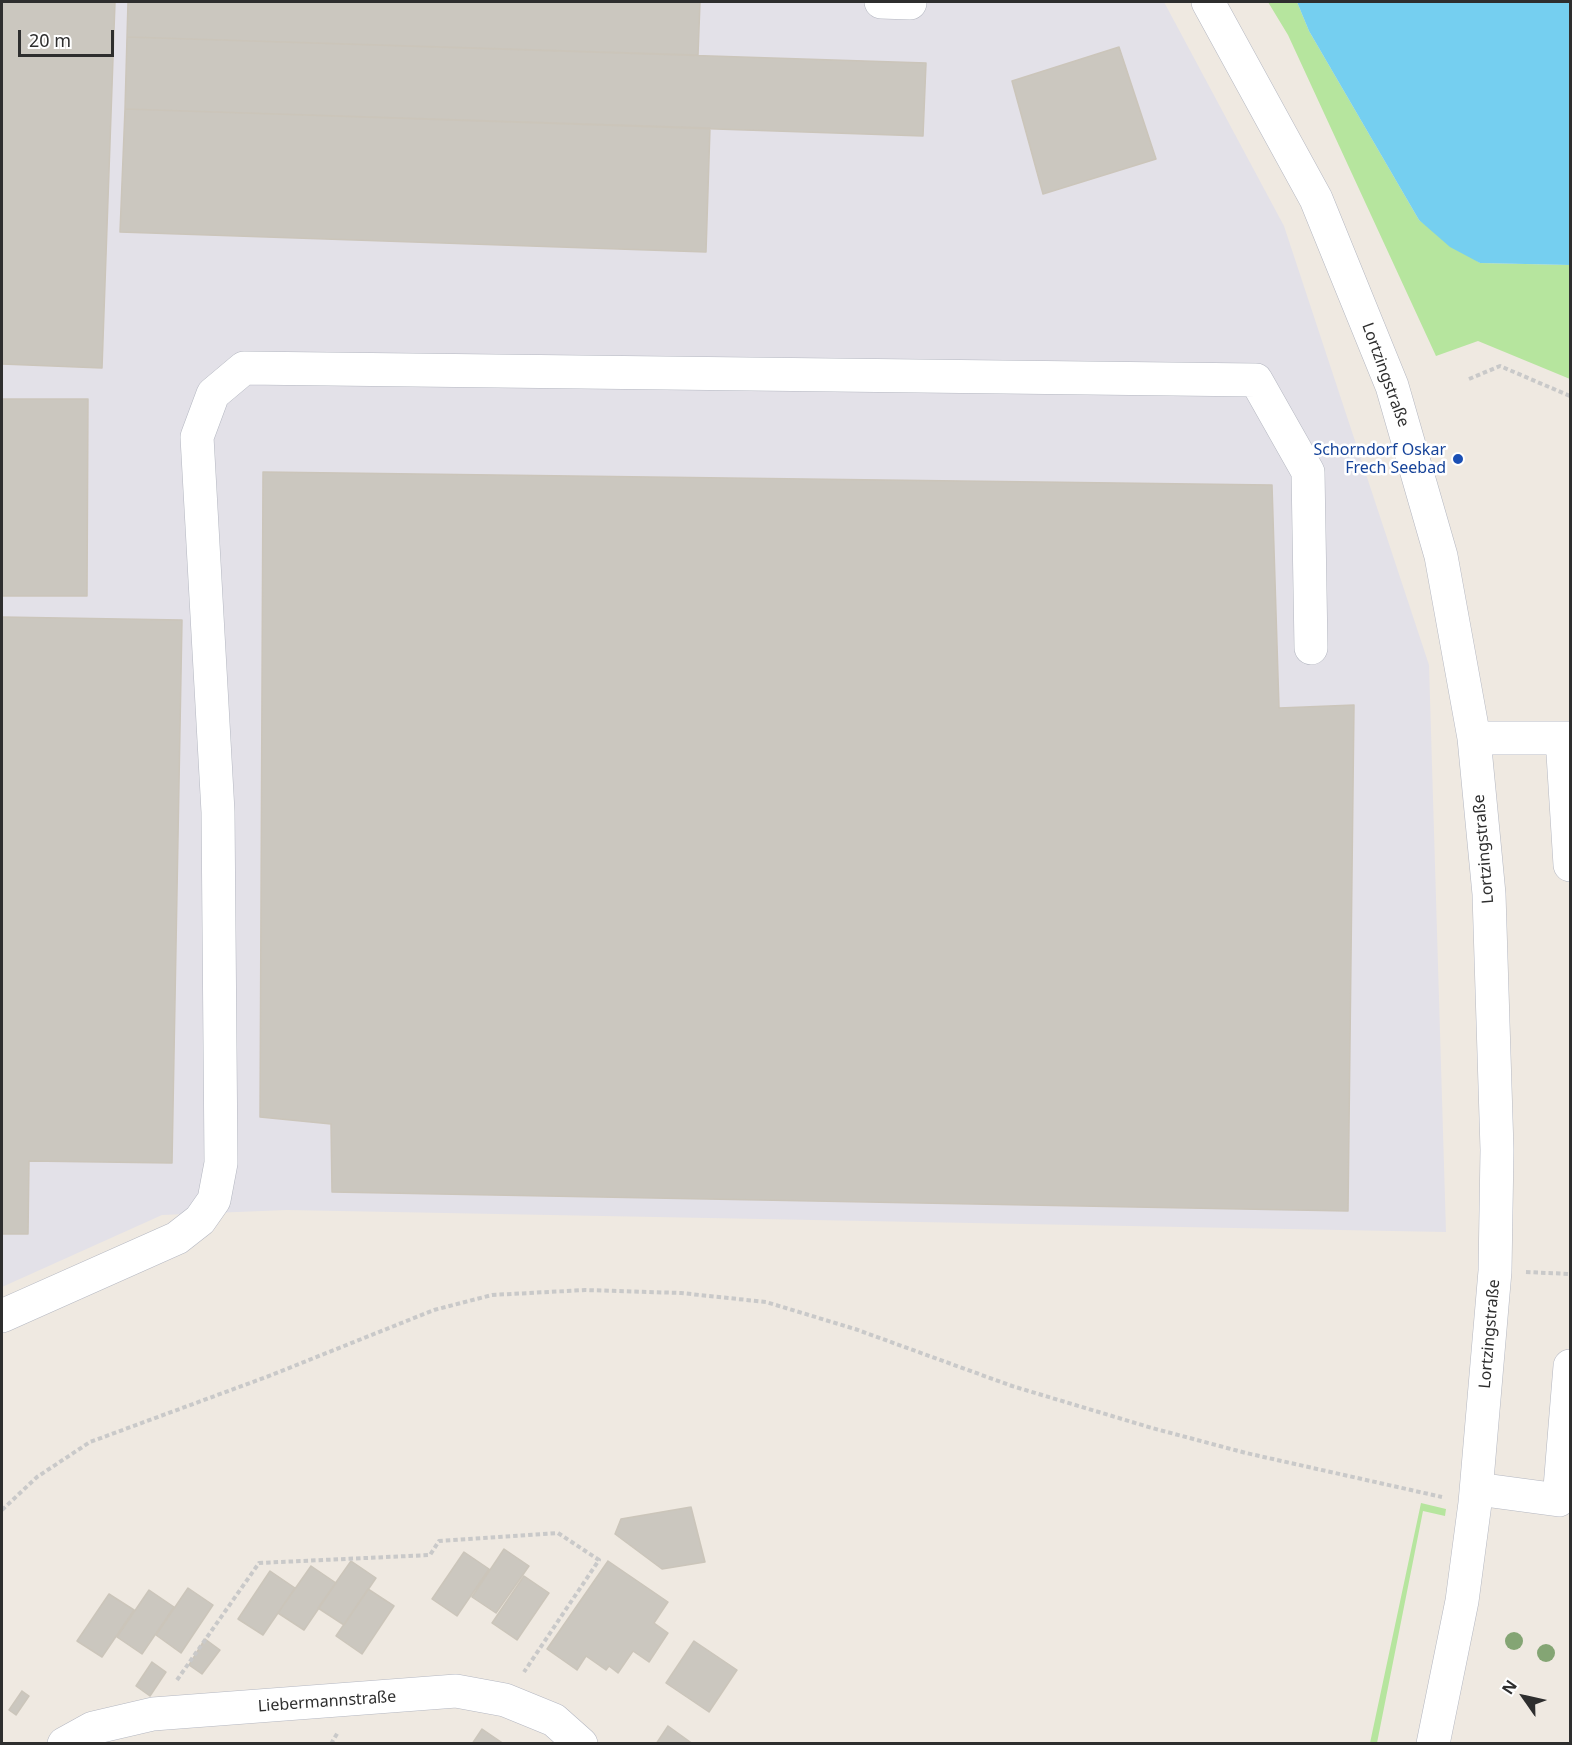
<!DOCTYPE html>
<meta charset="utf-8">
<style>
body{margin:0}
#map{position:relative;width:1572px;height:1745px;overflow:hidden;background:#efe9e1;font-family:"Noto Sans",sans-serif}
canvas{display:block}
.frame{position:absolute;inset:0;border:3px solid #2e2e2e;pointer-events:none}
.north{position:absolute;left:1494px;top:1667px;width:60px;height:60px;-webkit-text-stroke:4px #fff;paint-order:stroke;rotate:304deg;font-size:16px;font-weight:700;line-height:24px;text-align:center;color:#2e2e2e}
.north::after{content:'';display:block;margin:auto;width:21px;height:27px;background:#2e2e2e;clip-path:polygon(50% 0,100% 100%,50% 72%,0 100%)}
.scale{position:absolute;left:18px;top:30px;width:96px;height:27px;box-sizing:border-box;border:3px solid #2e2e2e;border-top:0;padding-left:8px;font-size:18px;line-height:21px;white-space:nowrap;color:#2e2e2e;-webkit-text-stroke:4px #fff;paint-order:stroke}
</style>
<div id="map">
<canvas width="1572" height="1745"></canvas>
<div class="frame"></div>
<div class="north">N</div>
<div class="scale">20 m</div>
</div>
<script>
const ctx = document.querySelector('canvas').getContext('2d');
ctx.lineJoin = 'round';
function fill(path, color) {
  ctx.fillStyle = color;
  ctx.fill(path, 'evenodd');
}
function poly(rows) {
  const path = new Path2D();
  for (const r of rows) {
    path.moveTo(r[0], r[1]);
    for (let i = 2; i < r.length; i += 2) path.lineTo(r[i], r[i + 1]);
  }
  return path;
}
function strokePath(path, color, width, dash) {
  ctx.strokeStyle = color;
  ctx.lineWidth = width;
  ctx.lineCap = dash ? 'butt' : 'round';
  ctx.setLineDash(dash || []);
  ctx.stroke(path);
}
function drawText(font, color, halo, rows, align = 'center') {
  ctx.font = font + ' "Noto Sans",sans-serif';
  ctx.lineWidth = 5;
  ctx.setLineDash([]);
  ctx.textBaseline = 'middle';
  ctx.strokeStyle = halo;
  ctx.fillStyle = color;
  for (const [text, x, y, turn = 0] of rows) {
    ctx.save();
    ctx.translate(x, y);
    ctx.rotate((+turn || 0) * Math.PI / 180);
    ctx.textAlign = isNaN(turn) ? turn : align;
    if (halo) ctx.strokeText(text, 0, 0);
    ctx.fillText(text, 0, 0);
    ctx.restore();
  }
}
const industrial = poly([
 [2,2,1164,2,1284,226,1429,665,1446,1232,287,1210,162,1215,2,1287]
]);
const green = poly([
 [1268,2,1297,2,1309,31,1419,220,1480,263,1570,265,1570,379,1478,341,1436,356,1288,35],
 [1421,1503,1446,1509,1445,1516,1423,1511,1377,1743,1370,1743]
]);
const water = poly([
 [1297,2,1570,2,1570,265,1480,263,1450,247,1419,220,1309,31]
]);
const building = poly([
 [2,2,115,2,102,368,2,364,2,2],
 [128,2,700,2,698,55,127,37,128,2],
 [127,37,926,63,923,136,125,109,127,37],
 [1119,47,1156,159,1043,194,1012,81,1119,47],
 [125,109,710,128,706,252,120,232,125,109],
 [2,399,88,399,87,596,2,596,2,399],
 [263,472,1272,485,1279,708,1354,705,1348,1211,332,1192,331,1124,260,1117,263,472],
 [2,617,182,620,172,1163,29,1161,28,1234,2,1234,2,617],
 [691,1507,705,1562,662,1569,615,1534,621,1519,691,1507],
 [504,1549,529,1566,496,1613,472,1597,504,1549],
 [464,1552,489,1569,457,1616,432,1599,464,1552],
 [351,1561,376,1578,344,1625,318,1608,351,1561],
 [608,1561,668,1602,654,1623,668,1633,649,1662,633,1651,618,1673,609,1666,606,1670,586,1656,577,1670,547,1649,608,1561],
 [311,1566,336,1583,304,1630,278,1613,311,1566],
 [270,1571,295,1588,263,1635,238,1619,270,1571],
 [524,1576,549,1593,517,1640,492,1623,524,1576],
 [188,1588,213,1605,181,1653,156,1635,188,1588],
 [368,1589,394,1606,362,1654,336,1636,368,1589],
 [149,1590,174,1607,142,1654,117,1637,149,1590],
 [109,1594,134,1610,102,1657,77,1641,109,1594],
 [205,1639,220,1650,202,1674,189,1665,205,1639],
 [694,1641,737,1670,709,1712,666,1683,694,1641],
 [152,1662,166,1672,150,1696,136,1686,152,1662],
 [22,1691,29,1696,16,1715,9,1710,22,1691],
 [668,1726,693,1744,656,1744,668,1726],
 [482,1729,504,1744,472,1744,482,1729]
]);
const path = poly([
 [1469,379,1500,366,1570,396],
 [1526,1272,1570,1274],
 [2,1510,37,1477,90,1442,269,1376,434,1310,492,1295,585,1290,681,1293,766,1302,855,1329,1012,1386,1152,1428,1246,1453,1442,1497],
 [177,1680,259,1563,430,1555,439,1541,558,1533,599,1560,524,1672],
 [331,1744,338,1732]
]);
const minor = poly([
 [881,2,910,3],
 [1208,2,1316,199,1392,386,1441,556,1474,738,1489,894,1497,1150,1495,1271,1475,1503,1462,1601,1433,1744],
 [1474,738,1570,738],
 [1562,738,1570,865],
 [2,1316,177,1238,200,1220,214,1200,221,1163,218,812,197,437,213,394,244,368,1256,380,1308,472,1311,648],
 [1477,1489,1559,1500,1570,1366],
 [64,1744,93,1728,153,1714,456,1691,505,1700,554,1720,581,1744]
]);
const trees = [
 [1514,1641],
 [1546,1653]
];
const markers = [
 [1458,459,6,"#1a4fb4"]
];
const streetNames = [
 ["Lortzingstraße",1385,375,70],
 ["Lortzingstraße",1484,849,-95],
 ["Lortzingstraße",1490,1334,-85],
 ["Liebermannstraße",327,1702,-4]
];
const transitNames = [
 ["Schorndorf Oskar",1446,450],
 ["Frech Seebad",1446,468]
];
fill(industrial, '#e3e1e8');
fill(green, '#b6e59e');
fill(water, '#75cff0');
fill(building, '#cbc7bf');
strokePath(building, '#cbc5ba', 1.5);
strokePath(minor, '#b4b7c1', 34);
strokePath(path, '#c9c9c9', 4, [4.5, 3]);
strokePath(minor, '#fff', 33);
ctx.fillStyle = '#84a574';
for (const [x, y] of trees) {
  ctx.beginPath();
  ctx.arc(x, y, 9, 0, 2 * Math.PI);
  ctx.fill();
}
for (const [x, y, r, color] of markers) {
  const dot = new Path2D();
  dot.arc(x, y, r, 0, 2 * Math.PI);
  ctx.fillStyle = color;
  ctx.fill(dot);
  strokePath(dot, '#fff', 2);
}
drawText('16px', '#2e2e2e', '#fff', streetNames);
drawText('16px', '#164399', '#fff', transitNames, 'right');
</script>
